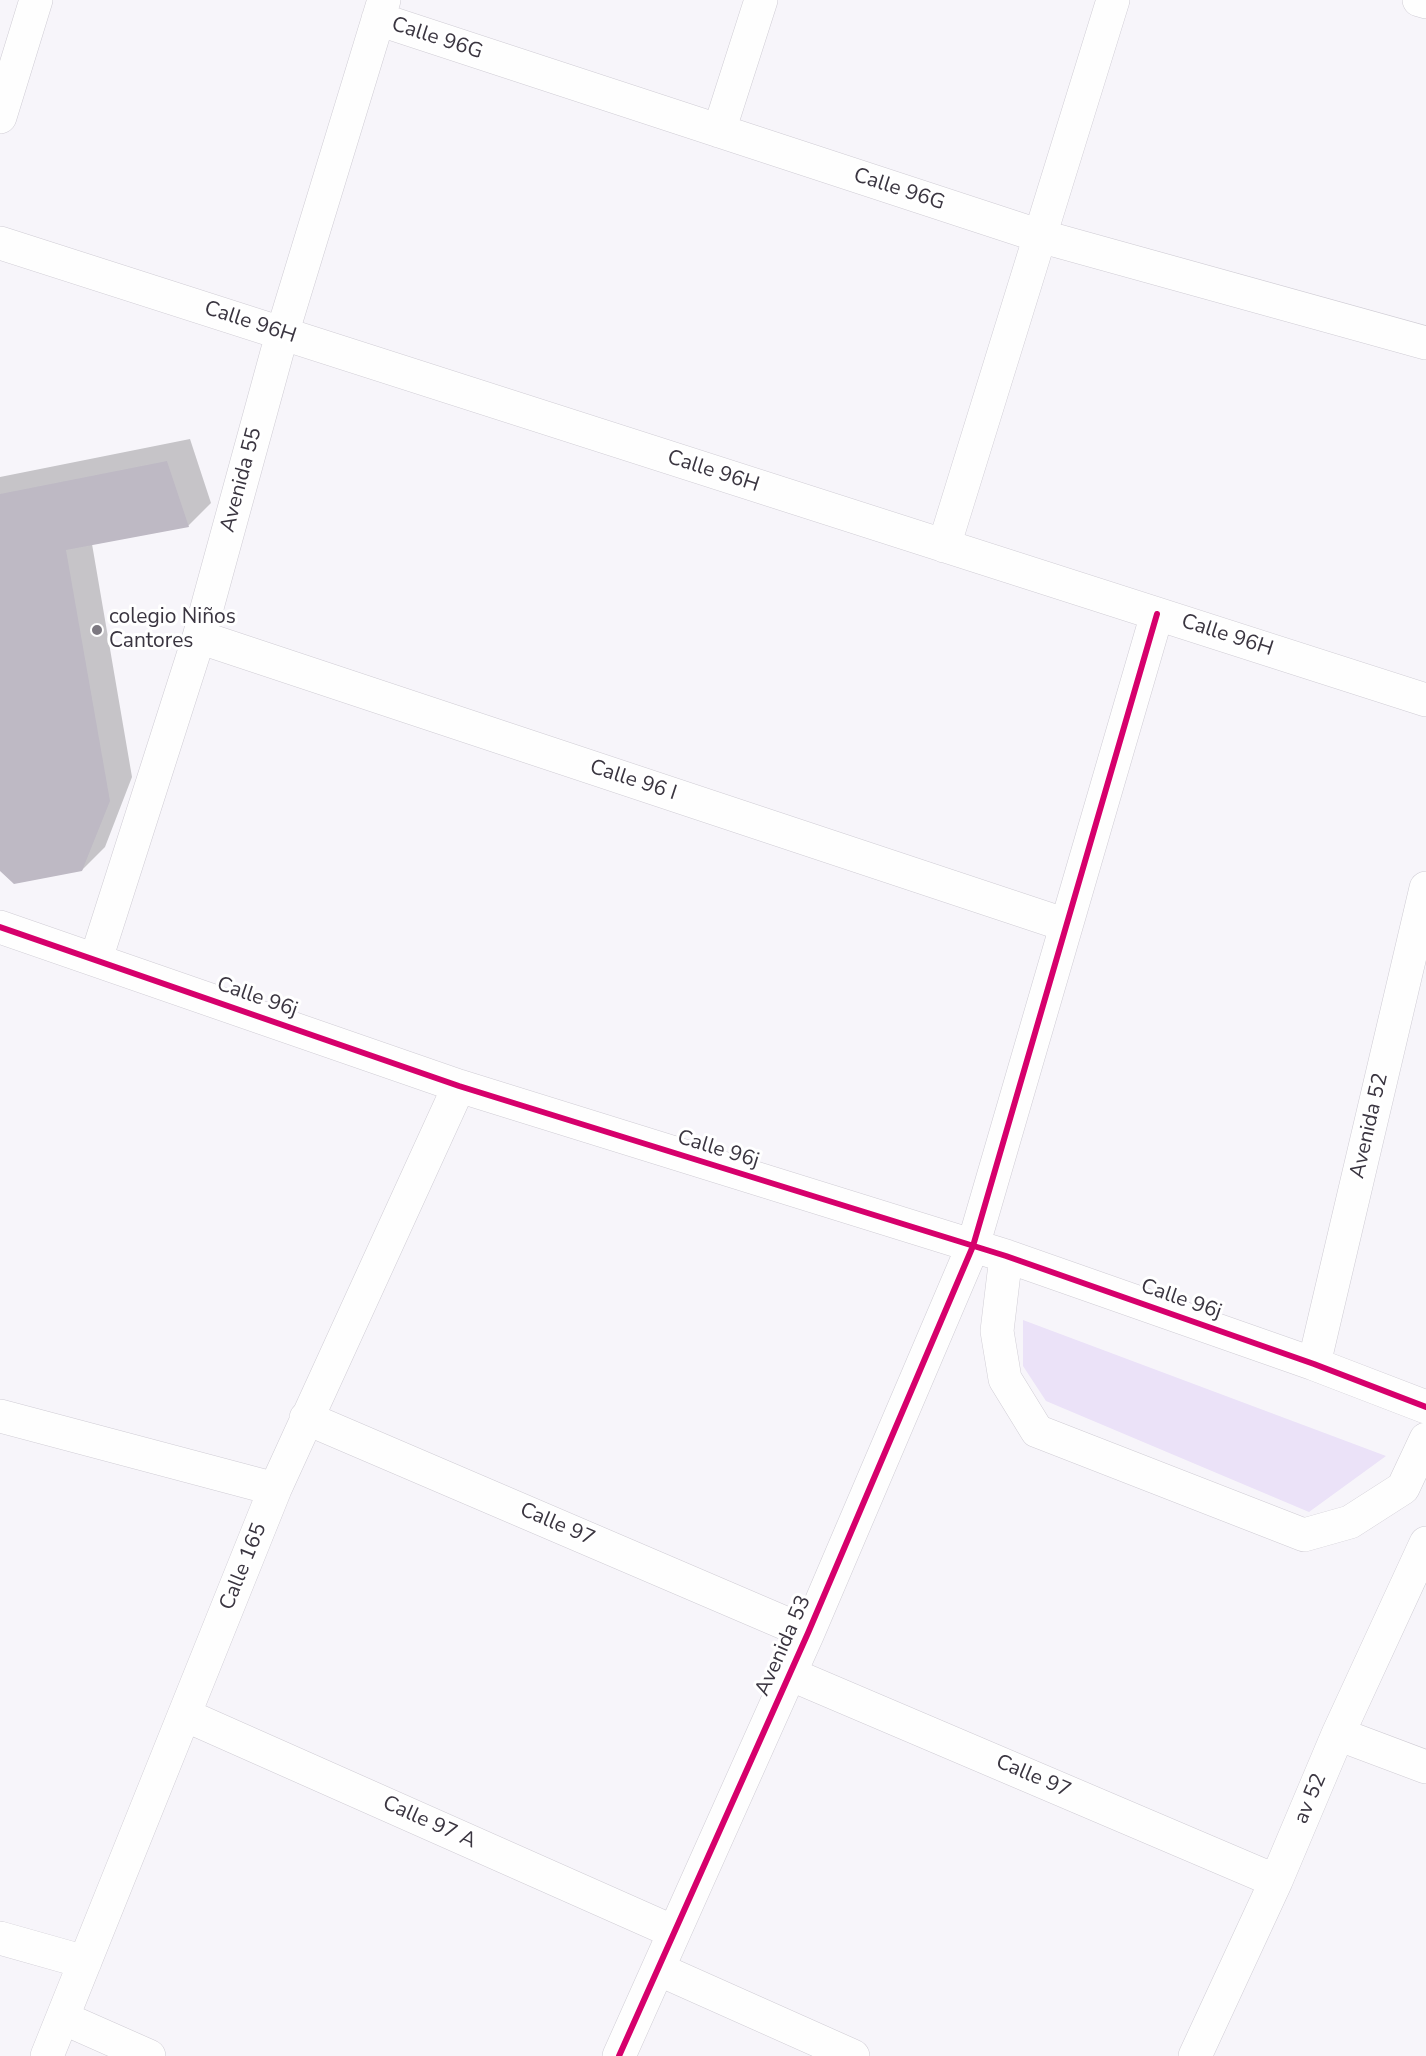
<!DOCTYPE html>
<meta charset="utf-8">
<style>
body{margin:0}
canvas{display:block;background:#f7f5fa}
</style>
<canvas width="1426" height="2056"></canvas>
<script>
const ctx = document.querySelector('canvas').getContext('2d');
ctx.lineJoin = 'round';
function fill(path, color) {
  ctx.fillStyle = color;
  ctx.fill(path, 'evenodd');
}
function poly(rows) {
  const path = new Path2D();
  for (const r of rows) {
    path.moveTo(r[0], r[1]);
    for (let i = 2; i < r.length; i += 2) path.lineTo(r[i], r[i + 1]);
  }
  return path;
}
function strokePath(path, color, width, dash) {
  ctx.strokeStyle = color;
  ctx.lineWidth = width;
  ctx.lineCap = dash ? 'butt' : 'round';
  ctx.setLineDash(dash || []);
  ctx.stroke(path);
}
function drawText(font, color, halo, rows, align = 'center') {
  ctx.font = font + ' "Nunito Sans",sans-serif';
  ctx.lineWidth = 6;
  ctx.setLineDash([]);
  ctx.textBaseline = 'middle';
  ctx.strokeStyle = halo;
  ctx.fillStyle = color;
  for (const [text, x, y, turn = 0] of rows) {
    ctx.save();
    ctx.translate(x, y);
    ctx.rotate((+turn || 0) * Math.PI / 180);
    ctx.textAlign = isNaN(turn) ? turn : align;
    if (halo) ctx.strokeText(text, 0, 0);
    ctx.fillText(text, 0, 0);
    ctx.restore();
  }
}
const green = poly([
 [1023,1320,1386,1456,1309,1512,1046,1401,1023,1366]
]);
const shadow = poly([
 [190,439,211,503,188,526,92,544,132,777,105,847,82,870,0,869,0,477]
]);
const building = poly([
 [167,461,189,527,66,550,110,801,82,871,14,884,0,871,0,494]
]);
const minor = poly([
 [1419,0,1426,2],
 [378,19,1040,236,1426,343],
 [0,117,36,0],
 [719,131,761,0],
 [0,243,1426,700],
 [944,546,1113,0],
 [199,637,1066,925],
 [0,927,459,1086,1006,1256,1314,1364,1426,1407],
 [96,959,199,637,282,334,384,0],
 [1006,1256,997,1331,1005,1379,1037,1431,1304,1535,1350,1522,1403,1488,1426,1439],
 [1314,1364,1426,888],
 [0,1416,275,1489],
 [306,1418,808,1633],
 [790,1674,1276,1881],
 [185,1715,674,1932],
 [1338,1734,1426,1767],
 [0,1938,85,1962],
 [658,1969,853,2056],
 [63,2018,149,2056],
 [47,2056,275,1489,459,1086],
 [619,2056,808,1633,973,1246,1157,614],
 [1195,2056,1276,1881,1338,1734,1426,1543]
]);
const cycleway = poly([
 [0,927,459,1086,1006,1256,1314,1364,1426,1407],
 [619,2056,808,1633,973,1246,1157,614]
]);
const markers = [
 [97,630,6,"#7c7881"]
];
const streetNames = [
 ["Calle 96G",437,39,18],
 ["Calle 96G",899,190,18],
 ["Calle 96H",250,323,18],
 ["Calle 96H",713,472,18],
 ["Avenida 55",242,480,-75],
 ["Calle 96H",1227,636,18],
 ["Calle 96 I",633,781,18],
 ["Calle 96j",257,998,19],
 ["Avenida 52",1370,1126,-77],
 ["Calle 96j",718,1150,17],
 ["Calle 96j",1181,1300,19],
 ["Calle 97",557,1525,23],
 ["Calle 165",244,1567,-68],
 ["Avenida 53",784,1646,-66],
 ["Calle 97",1033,1777,23],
 ["av 52",1311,1799,-67],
 ["Calle 97 A",429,1823,24]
];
const poiNames = [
 ["colegio Niños",109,618],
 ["Cantores",109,642]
];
fill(green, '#ebe2f8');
fill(shadow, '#0003');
fill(building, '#beb9c4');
strokePath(minor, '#d0cdd5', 34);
strokePath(minor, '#fefefe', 33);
strokePath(cycleway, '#d6006c', 6);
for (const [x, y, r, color] of markers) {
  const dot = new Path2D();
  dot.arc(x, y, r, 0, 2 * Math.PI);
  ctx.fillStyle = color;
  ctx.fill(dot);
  strokePath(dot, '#fff', 2);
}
drawText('21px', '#3a3540', '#fff', streetNames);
drawText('21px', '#3a3540', '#fff', poiNames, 'left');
</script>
